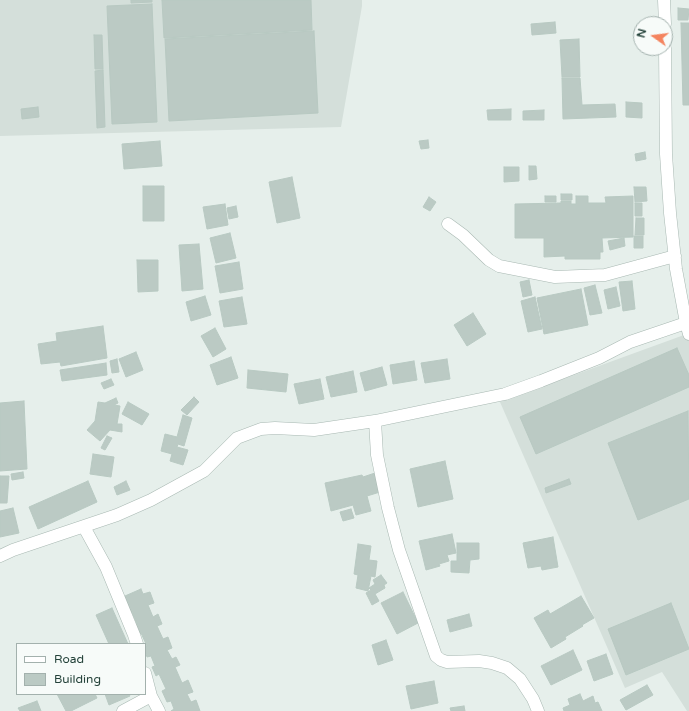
<!DOCTYPE html>
<style>
body{margin:0}
#map{position:relative;width:689px;height:711px;overflow:hidden;background:#e6efeb;font-family:"Varela Round",sans-serif}
canvas{display:block}
.legend{position:absolute;left:16px;top:643px;width:130px;height:52px;box-sizing:border-box;background:#f7fbf9;border:1px solid #a3b1ad;margin:0;padding:5px 7px;list-style:none;font-size:12px;color:#24423a}
.legend li{display:flex;align-items:center;gap:8px;height:20px}
.legend b{width:20px;border:1px solid #a3b1ad}
.north{position:absolute;left:633px;top:16px;width:40px;height:40px;box-sizing:border-box;background:#f7fbf9;border:1px solid #a3b1ad;border-radius:50%;rotate:284deg;font-size:11px;font-weight:700;line-height:16px;text-align:center;color:#24423a}
.north::after{content:'';display:block;margin:auto;width:14px;height:18px;background:#f4845f;clip-path:polygon(50% 0,100% 100%,50% 72%,0 100%)}
</style>
<div id="map">
<canvas width="689" height="711"></canvas>
<ul class="legend">
<li><b style="height:5px;background:#fff"></b>Road</li>
<li><b style="height:11px;background:#bbcac4"></b>Building</li>
</ul>
<div class="north">N</div>
</div>
<script>
const ctx = document.querySelector('canvas').getContext('2d');
ctx.lineJoin = 'round';
function fill(path, color) {
  ctx.fillStyle = color;
  ctx.fill(path, 'evenodd');
}
function poly(rows) {
  const path = new Path2D();
  for (const r of rows) {
    path.moveTo(r[0], r[1]);
    for (let i = 2; i < r.length; i += 2) path.lineTo(r[i], r[i + 1]);
  }
  return path;
}
function strokePath(path, color, width, dash) {
  ctx.strokeStyle = color;
  ctx.lineWidth = width;
  ctx.lineCap = dash ? 'butt' : 'round';
  ctx.setLineDash(dash || []);
  ctx.stroke(path);
}
const built = poly([
 [0,0,362,0,362,6,341,127,0,136],
 [689,331,689,711,687,711,662,672,625,688,500,402,684,335]
]);
const building = poly([
 [131,0,152,0,152,2,131,3,131,0],
 [162,0,311,0,312,30,164,38,162,0],
 [152,4,157,122,112,124,107,6,152,4],
 [678,8,689,9,688,20,678,20,678,8],
 [555,22,556,33,532,35,531,24,555,22],
 [681,23,689,23,689,105,683,105,681,23],
 [314,31,318,113,169,121,165,39,314,31],
 [94,35,102,35,103,69,95,69,94,35],
 [579,39,580,77,562,77,560,40,579,39],
 [103,70,105,127,97,128,95,71,103,70],
 [562,78,580,78,582,105,615,104,616,117,563,119,562,78],
 [626,102,642,103,642,118,626,117,626,102],
 [38,107,39,117,22,119,21,109,38,107],
 [511,109,511,120,488,120,487,110,511,109],
 [544,110,544,120,523,120,523,111,544,110],
 [428,140,429,148,421,149,419,141,428,140],
 [160,141,162,166,124,169,122,144,160,141],
 [645,152,646,159,636,161,635,154,645,152],
 [529,166,536,166,537,179,529,180,529,166],
 [504,167,519,167,519,181,504,182,504,167],
 [292,177,300,218,277,223,269,182,292,177],
 [143,186,164,186,164,221,143,221,143,186],
 [634,187,646,187,647,201,635,202,634,187],
 [561,194,572,194,572,200,561,200,561,194],
 [545,196,556,196,556,202,545,202,545,196],
 [576,196,588,196,588,203,606,203,605,197,633,196,633,237,602,238,603,252,600,252,600,259,565,259,565,256,544,257,544,238,515,238,515,204,561,203,561,201,571,201,571,204,576,204,576,196],
 [429,197,436,202,430,211,423,207,429,197],
 [635,203,642,203,642,216,635,216,635,203],
 [225,204,228,225,207,229,203,207,225,204],
 [236,206,238,217,229,219,227,208,236,206],
 [636,218,644,218,644,235,635,235,636,218],
 [230,233,236,258,216,263,210,238,230,233],
 [634,236,643,236,643,248,634,248,634,236],
 [624,238,625,246,610,250,608,241,624,238],
 [199,244,203,289,182,291,179,245,199,244],
 [137,260,158,260,158,291,138,292,137,260],
 [239,262,243,289,220,293,215,266,239,262],
 [529,280,532,295,523,297,520,282,529,280],
 [632,281,635,309,623,311,619,282,632,281],
 [595,285,602,313,590,315,584,288,595,285],
 [616,287,620,306,608,309,604,290,616,287],
 [581,289,588,325,544,334,537,298,581,289],
 [205,296,211,315,191,321,186,302,205,296],
 [242,297,247,324,224,327,219,301,242,297],
 [535,297,542,329,528,332,521,301,535,297],
 [473,313,486,334,467,346,454,325,473,313],
 [103,326,107,358,61,366,60,362,41,364,38,344,57,341,56,333,103,326],
 [215,328,226,349,213,357,201,336,215,328],
 [677,348,689,375,689,387,536,454,520,417,677,348],
 [136,352,143,370,126,377,119,359,136,352],
 [231,357,238,378,217,385,210,365,231,357],
 [117,359,119,372,112,373,110,361,117,359],
 [447,359,450,379,425,383,421,363,447,359],
 [414,361,417,380,393,384,390,365,414,361],
 [106,363,107,375,62,381,60,370,106,363],
 [382,367,387,385,365,391,360,373,382,367],
 [248,370,288,374,286,392,247,388,248,370],
 [353,371,357,392,331,397,326,377,353,371],
 [111,379,114,385,104,389,101,383,111,379],
 [320,379,324,399,299,404,294,384,320,379],
 [194,397,199,402,187,415,181,410,194,397],
 [116,398,118,403,114,405,120,406,117,424,122,424,122,432,110,430,100,441,87,430,95,421,98,402,105,403,116,398],
 [24,401,27,469,0,471,0,403,24,401],
 [128,402,149,414,142,425,122,414,128,402],
 [688,411,689,499,638,520,608,443,688,411],
 [183,415,192,418,184,446,178,444,177,447,188,450,183,465,170,461,172,454,161,451,165,434,177,437,183,415],
 [107,436,112,438,105,450,101,448,107,436],
 [93,454,114,457,111,477,90,474,93,454],
 [445,461,453,499,418,507,410,469,445,461],
 [23,472,24,478,12,480,11,474,23,472],
 [375,473,380,492,367,496,371,511,356,515,353,505,331,511,325,483,362,475,363,477,375,473],
 [0,476,9,476,7,503,0,503,0,476],
 [569,479,571,484,546,493,545,488,569,479],
 [88,481,97,502,38,529,29,507,88,481],
 [126,481,130,490,117,495,114,487,126,481],
 [13,508,19,533,0,537,0,511,13,508],
 [351,509,354,518,343,521,340,512,351,509],
 [452,534,456,553,447,555,449,561,439,564,440,566,426,570,419,541,452,534],
 [553,537,558,567,542,570,541,566,528,568,523,543,553,537],
 [457,543,479,543,479,559,470,560,469,573,451,572,451,561,457,561,457,543],
 [358,544,371,546,369,560,377,561,375,577,371,576,368,591,356,588,358,575,354,574,358,544],
 [381,575,387,583,384,585,385,588,375,594,379,601,372,605,366,593,371,590,369,588,375,584,373,580,381,575],
 [141,589,143,594,150,592,154,603,148,605,153,617,158,614,162,624,157,626,163,639,168,637,172,648,167,650,172,659,176,657,180,665,175,667,182,683,188,680,193,692,187,694,191,702,196,700,200,711,171,711,174,709,171,701,167,702,162,691,166,689,159,674,156,676,152,667,155,666,151,656,147,657,145,651,145,646,147,646,141,633,138,635,134,625,137,624,132,612,129,613,124,602,127,601,125,596,141,589],
 [403,592,418,623,397,634,381,603,403,592],
 [581,596,594,618,582,625,583,626,565,637,566,639,551,648,534,618,548,610,550,614,581,596],
 [671,603,689,649,626,675,608,629,671,603],
 [112,608,128,644,109,644,96,615,112,608],
 [469,614,472,626,450,632,447,620,469,614],
 [386,640,393,660,378,665,372,645,386,640],
 [573,650,582,670,551,685,541,666,573,650],
 [606,654,613,674,594,681,587,661,606,654],
 [434,681,438,703,411,709,406,686,434,681],
 [647,685,653,695,626,710,620,700,647,685],
 [57,694,95,694,97,698,71,711,66,711,57,694],
 [105,694,129,694,130,696,109,705,105,694],
 [580,694,583,701,593,696,595,703,598,702,602,711,564,711,563,708,570,705,568,699,580,694],
 [37,701,41,711,20,711,18,708,37,701],
 [464,706,465,711,451,711,450,708,464,706]
]);
const minor = poly([
 [664,0,665,24],
 [665,48,666,154,670,213,676,269,686,323,689,334],
 [448,224,463,235,489,260,499,266,555,277,605,275,675,256],
 [375,421,377,455,388,508,399,550,436,656,441,660,447,662,479,661,492,663,507,668,520,679,533,699,538,711],
 [84,527,106,567,134,635,137,644],
 [0,556,13,550,117,515,151,500,204,471,237,438,261,429,275,428,314,430,375,421,505,394,541,381,599,358,630,342,689,322],
 [145,673,151,696,159,711],
 [123,711,151,696]
]);
fill(built, '#d4dfda');
fill(building, '#bbcac4');
strokePath(building, '#b8c9c2', 1);
strokePath(minor, '#a8b8b2', 13);
strokePath(minor, '#fff', 12);
</script>
